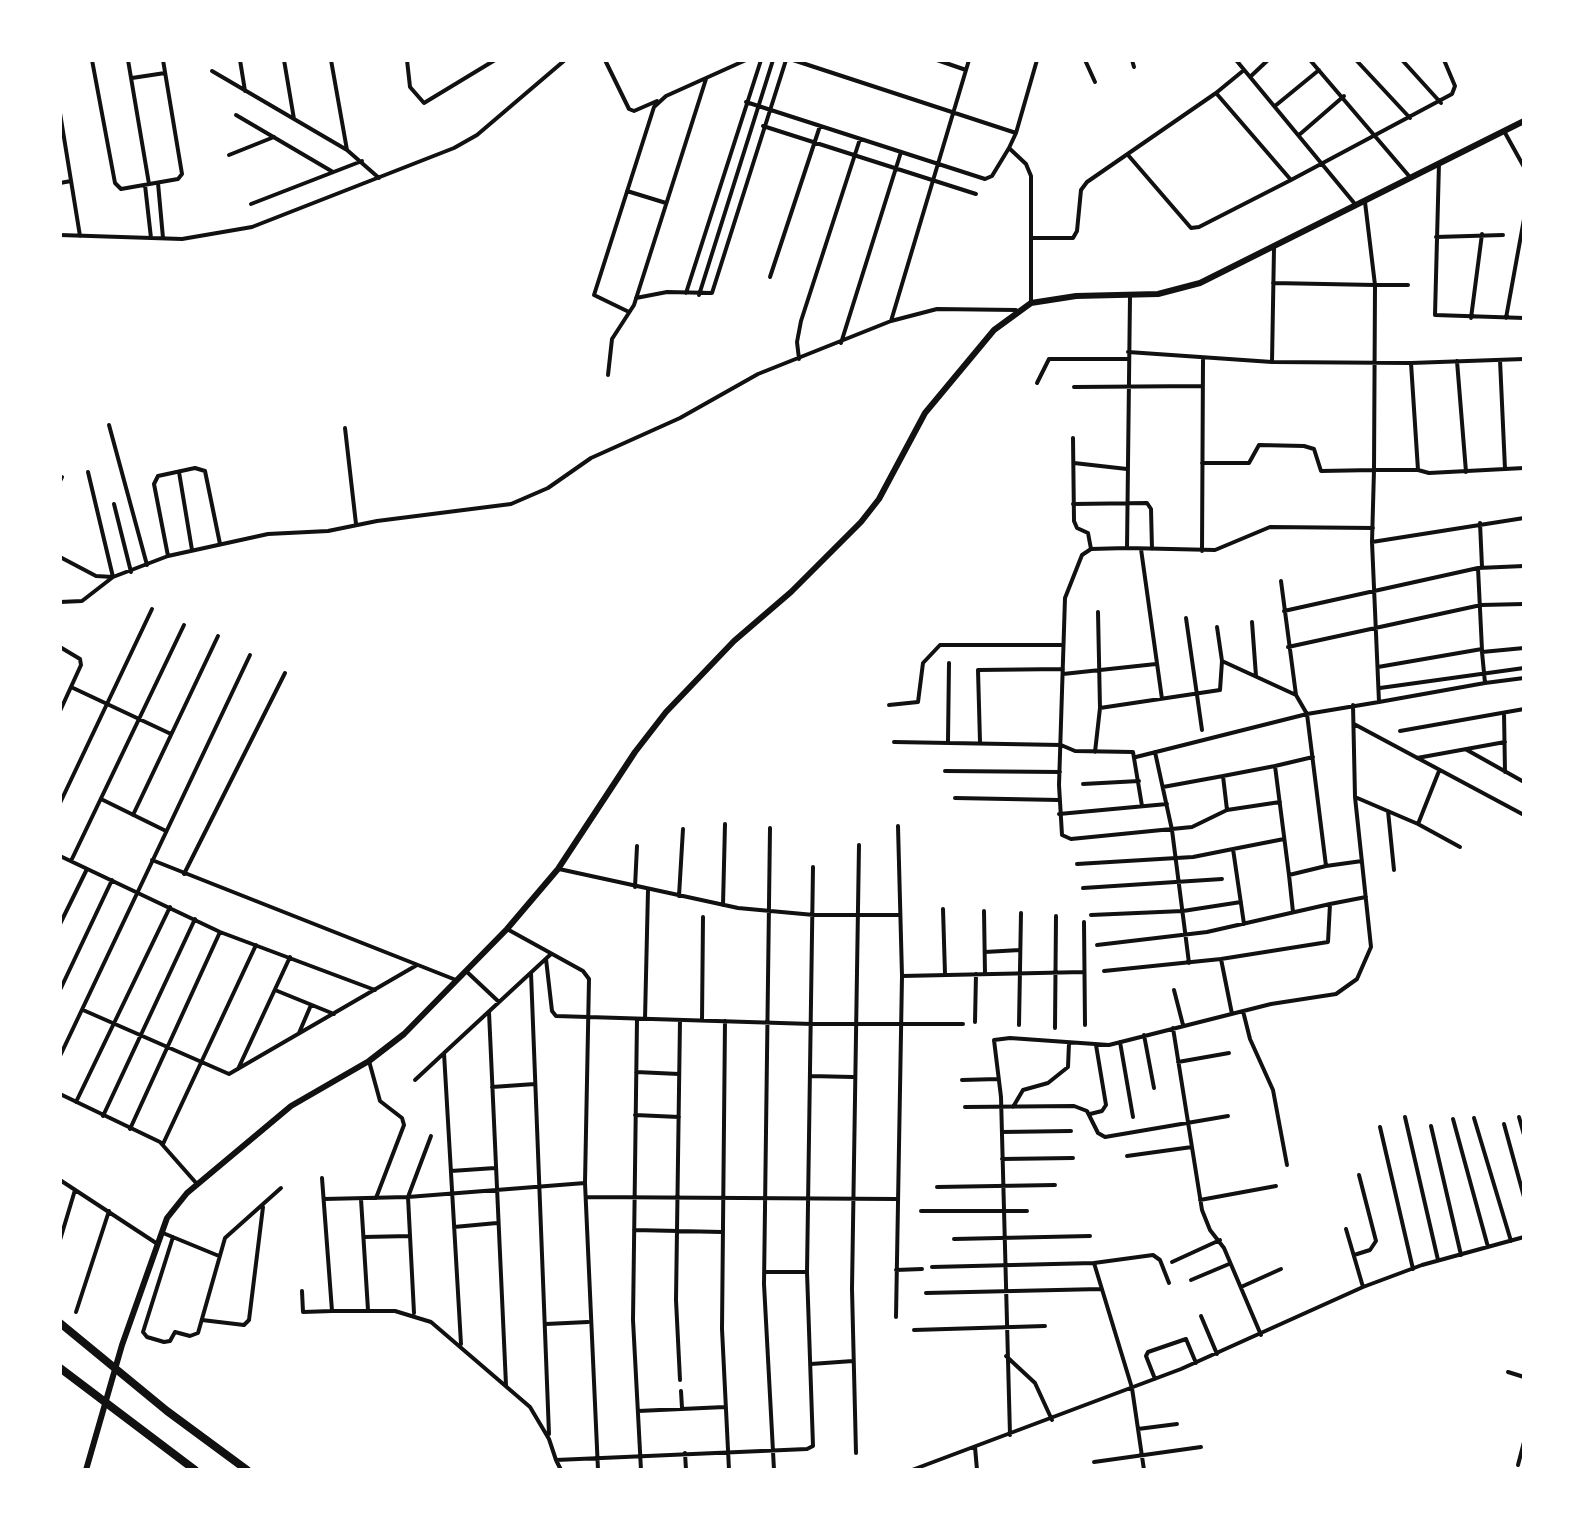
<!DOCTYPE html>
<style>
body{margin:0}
#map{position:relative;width:1584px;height:1530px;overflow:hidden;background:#fff;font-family:Roboto,sans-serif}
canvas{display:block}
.frame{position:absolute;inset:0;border:62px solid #fff;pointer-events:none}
</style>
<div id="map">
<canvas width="1584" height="1530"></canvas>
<div class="frame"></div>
</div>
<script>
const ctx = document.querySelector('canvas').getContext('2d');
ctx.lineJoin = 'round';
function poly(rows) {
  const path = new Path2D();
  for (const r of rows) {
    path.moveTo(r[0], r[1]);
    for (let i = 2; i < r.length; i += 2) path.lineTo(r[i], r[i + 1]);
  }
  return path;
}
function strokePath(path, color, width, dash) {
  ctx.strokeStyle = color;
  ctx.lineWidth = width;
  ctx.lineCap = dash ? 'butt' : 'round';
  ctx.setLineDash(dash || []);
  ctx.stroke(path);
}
const minor = poly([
 [92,60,115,183,121,189,178,179,182,174,163,60],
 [128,60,149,184],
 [240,60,245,91],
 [284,60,294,119],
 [331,60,347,150],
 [407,60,410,87,424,103,495,60],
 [605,60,629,109,634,111,657,101],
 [793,60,1016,133,1009,148,1026,164,1031,176,1031,303],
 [937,60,966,70],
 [1085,60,1095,82],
 [1132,60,1134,67],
 [1236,60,1355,204],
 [1310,60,1409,176],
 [1356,60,1410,118],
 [1402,60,1441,103],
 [1244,70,1216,93,1291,180,1452,94,1455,86,1444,60],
 [212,71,347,150,379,178],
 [1250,77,1268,60],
 [132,78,165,73],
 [746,102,985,179,992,176,1009,148],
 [1275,106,1319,70],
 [60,113,80,236],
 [236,115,333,172],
 [763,126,976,194],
 [1504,131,1524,167],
 [1016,133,1037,60],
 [1299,135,1344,96],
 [229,155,274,137],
 [1128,155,1191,228,1199,227,1291,180],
 [1439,163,1435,315,1524,318],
 [60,183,71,181],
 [158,183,163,238],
 [145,185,151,238],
 [627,191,666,203],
 [251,204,362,161],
 [60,235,182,239,252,227,454,148,477,135,565,60],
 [1436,237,1503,235],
 [1031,238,1073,238,1077,231,1081,190,1087,182,1216,93],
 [1274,248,1272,362,1411,363,1418,470],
 [770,277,820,126],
 [1273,283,1375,285,1365,202],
 [686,293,761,60],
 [699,295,773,60],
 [1130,296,1127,548,1215,550,1270,527,1373,528],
 [636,298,667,292,712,293,786,60],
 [629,312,594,295,654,107,666,96,746,60],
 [1471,318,1482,234],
 [1506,318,1524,219],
 [891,321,969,60],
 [841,343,901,152],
 [1128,352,1272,362],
 [799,359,797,342,801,321,860,139],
 [1500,360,1505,469],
 [1457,361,1466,472],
 [1411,363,1524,359],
 [608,375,612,339,634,305,706,79],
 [1037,383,1049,359,1128,359],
 [1074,387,1202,386],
 [109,425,147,565],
 [345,428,356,524],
 [1073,438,1074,521,1077,528,1088,533,1091,549],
 [1074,463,1127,469],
 [1202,463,1249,463,1259,445,1304,446,1314,449,1321,471,1374,470,1375,285,1408,285],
 [1524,468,1429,473,1418,470,1374,470,1372,542,1524,518],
 [179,472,192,550],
 [60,481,62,477],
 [114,504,131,572],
 [1073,504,1147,503,1151,509,1152,549],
 [1480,523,1482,567],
 [1372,542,1379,702,1485,683],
 [1127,548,1091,549,1082,555,1065,598,1059,785,1062,835,1071,839,1192,827,1227,810],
 [1141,549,1162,699],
 [1202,551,1203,360],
 [168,556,154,484,158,476,195,468,205,471,220,544],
 [60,557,96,576,113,577,168,556,268,534,328,531,377,521,511,504,548,488,591,458,680,418,758,374,891,321,937,309,1016,310],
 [1478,568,1482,650],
 [1281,581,1296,695],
 [60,602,82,601,113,577,88,472],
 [1284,611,1478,568,1524,566],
 [1186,618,1202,730],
 [1252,622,1256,676],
 [60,647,80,659,81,665,60,711],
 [1288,647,1481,605,1524,604],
 [1524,648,1482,652,1485,683,1524,678],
 [1378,667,1482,649],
 [1063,674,1156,664],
 [71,687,171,734],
 [1380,688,1524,668],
 [889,705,918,702,923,663,940,645,1062,645],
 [1100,708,1220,690,1222,661,1217,627],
 [1504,713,1505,772],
 [1354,724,1524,815],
 [1400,731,1524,709],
 [948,741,949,663],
 [894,742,1061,745,1075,751,1133,752,1142,806],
 [980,742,978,670,1063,669],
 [1467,750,1524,782],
 [1095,752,1100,708,1098,612],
 [1155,752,1172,830,1189,963],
 [1136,757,1307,714,1296,695,1222,661],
 [1417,758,1505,742],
 [1275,766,1223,776,1227,810,1280,802],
 [945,771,1060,772],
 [1083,784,1139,781],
 [1163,787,1223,776],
 [1355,797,1418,824,1460,847],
 [955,798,1059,800],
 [101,799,166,831],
 [60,803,152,609],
 [1388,811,1394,870],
 [1059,814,1167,804],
 [133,815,218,636],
 [1418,824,1439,771],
 [770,828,764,1284,774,1470],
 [60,856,220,932,375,990],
 [152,860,456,980],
 [71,861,184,625],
 [1362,861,1326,866,1307,714,1379,702],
 [1077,864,1193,857,1233,849],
 [559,869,738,908,814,915,900,915],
 [184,874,285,673],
 [1289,875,1275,766,1313,757],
 [635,887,637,846],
 [1083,888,1222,879],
 [679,896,683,829],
 [723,905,725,824],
 [943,909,945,974],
 [984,911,985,974],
 [1293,912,1289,875,1326,866],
 [1091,915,1183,911,1241,902],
 [1084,922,1085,1025],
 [60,924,87,869],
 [1244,924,1233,849,1284,839],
 [507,929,583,971,589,979,585,1183,598,1470],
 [1097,945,1207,932,1330,904],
 [985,952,1020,950],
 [546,959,552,1011,556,1016,812,1024,963,1024],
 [1221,959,1232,1014],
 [466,971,499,1002],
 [1104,971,1221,959,1328,942,1330,904,1366,897],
 [531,973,549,1434],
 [902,976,1084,972],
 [60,990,112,880],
 [275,990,334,1014],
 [1174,990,1183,1025],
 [83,1010,229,1074,417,965],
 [1243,1011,1250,1039,1273,1090,1287,1165],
 [489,1012,506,1385],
 [637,1019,633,1320,641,1470],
 [645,1019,648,890],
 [702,1021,703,917],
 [725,1021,722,1329,729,1470],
 [975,1022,976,974],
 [1019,1025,1021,913],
 [1055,1028,1056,916],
 [1173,1028,1202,1210,1210,1230,1224,1248,1261,1335],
 [299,1033,311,1005],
 [1144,1035,1154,1088],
 [1120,1042,1133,1117],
 [60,1056,250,655],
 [369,1061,380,1101,402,1118,404,1125,376,1198],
 [1178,1062,1229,1053],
 [238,1069,290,957],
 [636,1072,679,1074],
 [810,1076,853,1077],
 [415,1080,443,1054],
 [962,1080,998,1079],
 [492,1087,535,1084],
 [60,1094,160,1142,197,1184],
 [76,1102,170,907],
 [965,1107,1074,1106,1087,1111,1098,1133,1105,1137,1228,1116],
 [1013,1107,1023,1090,1048,1083,1068,1067,1069,1043],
 [1090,1114,1102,1111,1106,1105,1096,1045],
 [635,1115,679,1117],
 [103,1116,195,919],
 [1405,1117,1438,1260],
 [1519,1117,1524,1135],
 [1474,1118,1511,1241],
 [1453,1119,1488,1247],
 [1504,1124,1524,1197],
 [1431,1126,1461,1255],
 [1380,1127,1413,1269],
 [130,1129,220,932],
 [1002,1132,1071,1131],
 [163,1144,256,945],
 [1127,1156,1192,1147],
 [1002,1159,1073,1158],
 [451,1171,495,1168],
 [322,1178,332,1311,395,1311,431,1322,530,1407,549,1439,556,1460,807,1449,813,1446,807,1272,813,867],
 [60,1180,156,1243],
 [937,1187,1055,1185],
 [586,1197,896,1199],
 [324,1199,408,1197,585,1183],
 [361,1199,368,1310],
 [1200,1200,1276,1186],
 [921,1211,1027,1211],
 [454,1227,497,1223],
 [1346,1229,1363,1287],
 [634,1230,722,1232],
 [163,1233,219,1256],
 [173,1237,143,1332,147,1337,164,1342,170,1341,175,1332,190,1336,198,1333,225,1238,281,1188],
 [364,1237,410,1236],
 [954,1239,1090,1236],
 [60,1240,75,1190],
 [1354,1255,1370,1250,1376,1241,1359,1175],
 [1172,1262,1220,1240],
 [1094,1263,1132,1388,1144,1470],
 [932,1267,1094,1263,1153,1255,1160,1260,1169,1283],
 [896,1270,922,1269],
 [764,1272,807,1272],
 [1191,1280,1229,1264],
 [1241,1287,1281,1269],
 [302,1291,303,1312,332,1311],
 [926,1293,1101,1289],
 [76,1312,109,1211],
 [414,1313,408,1197,431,1136],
 [1201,1316,1217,1354],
 [896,1317,902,976,898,826],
 [202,1320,244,1325,249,1320,263,1207],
 [546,1324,588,1322],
 [914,1330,1045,1326],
 [461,1344,444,1053,551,954],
 [1006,1356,1035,1383,1052,1420],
 [811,1364,853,1361],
 [1508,1372,1524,1377],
 [1155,1379,1146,1356,1148,1352,1186,1339,1196,1363],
 [680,1380,676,1300,680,1020],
 [681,1391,682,1408],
 [638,1411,725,1407],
 [1138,1429,1177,1424],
 [1010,1435,1001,1097,994,1040,1010,1038,1109,1045,1271,1004,1336,994,1357,979,1371,947,1355,797,1353,705],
 [975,1447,977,1470],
 [685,1453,686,1470],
 [856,1453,852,1289,859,845],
 [556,1460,561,1470],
 [1094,1462,1201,1447],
 [1518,1465,1524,1442],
 [912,1470,1181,1369,1363,1287,1422,1265,1524,1237]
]);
const secondary = poly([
 [86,1470,122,1345,167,1218,187,1193,291,1106,369,1061,404,1034,507,929,558,869,635,752,666,712,734,641,791,592,861,522,879,499,925,413,994,330,1031,303,1076,296,1158,294,1200,283,1524,121]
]);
const motorway = poly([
 [60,1323,167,1411,247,1470],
 [60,1368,195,1470]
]);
strokePath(minor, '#111', 4);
strokePath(secondary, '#111', 6);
strokePath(motorway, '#111', 8);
</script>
